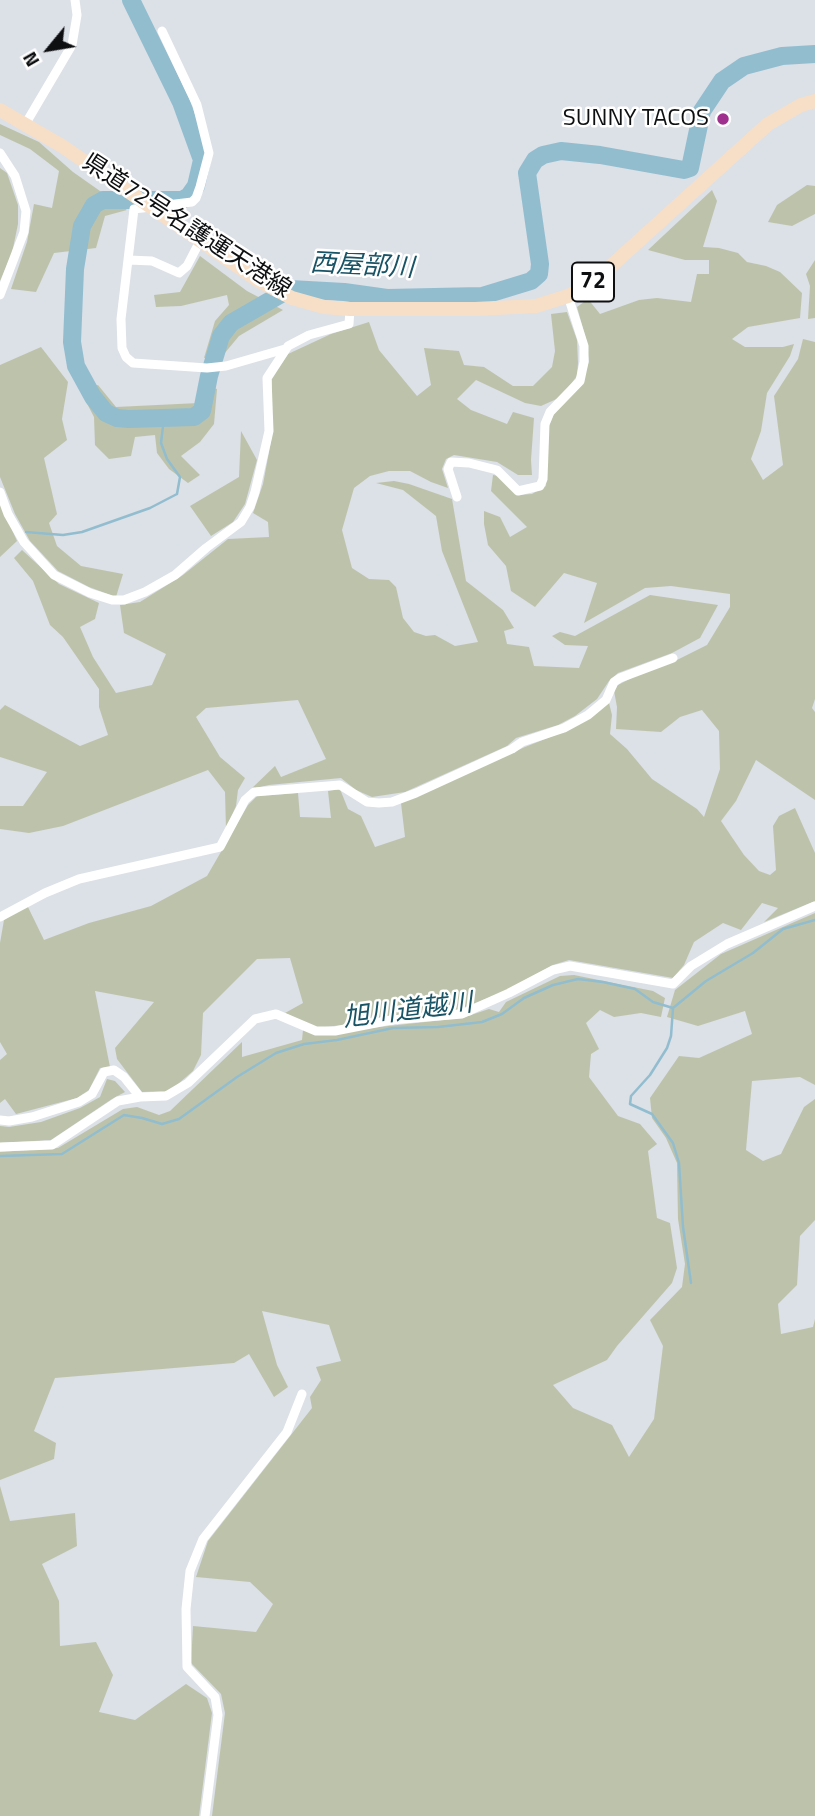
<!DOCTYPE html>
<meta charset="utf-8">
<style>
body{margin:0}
#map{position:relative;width:815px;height:1816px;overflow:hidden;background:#dce0e7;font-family:"Titillium Web",sans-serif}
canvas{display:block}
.north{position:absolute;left:14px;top:14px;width:70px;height:70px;-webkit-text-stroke:5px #fff;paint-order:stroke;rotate:240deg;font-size:19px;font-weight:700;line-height:28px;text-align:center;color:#0e0f11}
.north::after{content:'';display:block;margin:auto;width:24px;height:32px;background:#0e0f11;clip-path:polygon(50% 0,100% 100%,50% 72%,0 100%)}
</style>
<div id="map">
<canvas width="815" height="1816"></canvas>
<div class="north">N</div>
</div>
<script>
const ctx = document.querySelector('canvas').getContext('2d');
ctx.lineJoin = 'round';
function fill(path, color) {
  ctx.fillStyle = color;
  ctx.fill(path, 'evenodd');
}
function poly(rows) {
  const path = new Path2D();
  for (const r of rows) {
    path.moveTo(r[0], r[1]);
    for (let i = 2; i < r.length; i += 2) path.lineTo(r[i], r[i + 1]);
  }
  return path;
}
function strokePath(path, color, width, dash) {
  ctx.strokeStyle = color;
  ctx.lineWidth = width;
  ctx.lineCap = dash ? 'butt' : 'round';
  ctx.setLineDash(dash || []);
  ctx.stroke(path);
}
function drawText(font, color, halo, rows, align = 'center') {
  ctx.font = font + ' "Titillium Web","Noto Sans JP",sans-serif';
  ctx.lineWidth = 5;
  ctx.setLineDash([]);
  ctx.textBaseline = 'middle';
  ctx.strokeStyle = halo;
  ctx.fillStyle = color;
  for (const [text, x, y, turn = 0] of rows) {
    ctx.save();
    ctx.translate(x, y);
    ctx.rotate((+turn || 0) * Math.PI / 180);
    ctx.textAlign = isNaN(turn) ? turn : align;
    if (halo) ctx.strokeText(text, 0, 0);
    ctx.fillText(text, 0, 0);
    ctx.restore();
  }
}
const green = poly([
 [0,124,39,142,73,172,127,210,105,216,96,248,54,253,36,292,11,289,27,242,34,204,52,208,59,171,30,149,0,135],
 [0,168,7,173,18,205,18,224,12,253,0,281],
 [807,185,815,186,815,214,792,226,768,222,777,205],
 [712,190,717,201,703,247,719,248,738,253,747,262,766,266,780,272,802,293,800,318,748,327,732,339,745,347,783,347,794,344,790,356,767,393,761,431,751,459,763,480,783,465,774,396,798,359,803,339,815,342,815,699,812,708,815,712,815,800,756,760,736,801,721,821,744,855,759,871,770,875,776,870,773,826,779,816,795,808,815,853,815,901,764,922,778,908,762,903,741,930,723,923,694,942,684,965,673,978,569,960,553,965,503,992,460,1009,334,1026,318,1028,285,1013,303,1003,290,958,257,959,203,1013,201,1055,193,1071,170,1091,142,1092,117,1059,115,1048,154,1002,95,991,110,1067,100,1068,89,1090,77,1098,16,1114,5,1099,0,1103,0,1060,7,1054,0,1042,0,943,4,920,27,905,44,940,89,923,151,906,207,876,248,805,257,796,298,793,300,817,331,818,328,791,340,789,348,809,361,816,375,847,405,837,401,803,525,747,568,730,608,699,612,715,610,734,627,749,652,779,697,809,704,817,720,769,719,731,702,710,680,717,661,732,616,729,617,707,614,691,618,685,641,673,675,661,707,645,730,607,730,594,671,586,645,588,584,623,597,583,564,573,535,607,511,591,506,566,488,545,484,524,484,511,500,517,510,537,527,527,491,491,493,475,499,476,517,495,532,494,546,486,549,426,554,414,582,385,589,361,586,339,577,307,588,299,600,314,639,300,657,298,691,302,697,274,709,274,709,260,685,260,648,250],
 [200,256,247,291,283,310,239,336,224,354,204,358,215,321,229,305,227,295,181,306,156,307,154,295,180,292],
 [815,260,815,318,808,319,810,286,806,274],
 [567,312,577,340,578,363,577,376,561,397,541,406,525,403,476,380,457,399,471,410,507,424,513,412,534,418,531,460,532,475,518,475,497,462,454,455,446,459,442,469,448,488,431,482,410,471,389,471,370,476,354,488,342,530,352,568,369,579,389,580,396,587,403,618,414,632,426,636,435,635,455,646,478,642,442,551,436,516,403,490,376,483,394,481,409,484,452,499,466,581,503,610,514,628,504,631,507,644,529,647,534,666,579,668,588,646,565,645,552,636,560,632,575,636,650,595,718,605,700,638,672,653,618,673,609,681,597,699,575,716,558,725,516,738,507,746,405,792,372,797,356,790,341,778,269,785,251,789,275,766,281,777,326,759,298,700,206,708,196,717,220,757,245,778,238,790,236,806,226,829,225,792,208,770,63,826,29,833,0,829,0,806,23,806,47,772,0,757,0,710,5,705,80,746,108,735,99,707,99,689,63,637,50,625,33,581,14,558,22,550,59,584,99,603,95,619,80,627,93,657,116,693,152,685,166,654,124,633,120,605,140,602,183,575,228,539,269,537,268,522,253,513,263,484,272,436,272,379,288,354,331,334,369,322,379,350,417,396,431,385,424,348,459,351,464,365,484,367,513,386,533,386,552,367,555,351,551,314],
 [41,347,68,382,62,419,67,440,44,458,57,514,49,523,57,546,81,566,123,574,116,597,89,587,58,571,30,541,15,514,0,477,0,365],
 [98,385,116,407,199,403,204,385,217,389,214,424,200,442,181,456,200,475,188,483,169,469,157,453,155,435,135,437,131,456,109,459,95,445,94,417,80,390],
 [241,431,257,460,245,504,233,522,211,536,190,506,239,477],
 [0,503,17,541,0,557],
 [815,913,815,1085,800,1077,752,1081,746,1150,763,1161,781,1154,804,1107,815,1099,815,1220,800,1236,797,1285,778,1304,781,1334,813,1327,815,1319,815,1816,212,1816,225,1713,221,1694,191,1663,193,1626,256,1632,273,1604,250,1582,196,1577,208,1541,312,1408,310,1397,321,1380,316,1367,341,1361,329,1325,262,1311,277,1365,288,1387,274,1397,249,1354,234,1363,55,1378,34,1431,56,1443,54,1459,0,1480,0,1152,58,1148,123,1109,137,1107,159,1115,170,1111,242,1042,242,1057,302,1040,303,1030,324,1035,379,1027,462,1018,489,1009,499,1012,506,1002,560,976,574,975,653,991,665,998,661,1017,641,1013,614,1017,600,1010,586,1023,599,1049,591,1054,589,1077,618,1116,640,1124,657,1144,648,1151,657,1218,670,1223,677,1268,672,1283,617,1346,607,1360,553,1385,573,1408,612,1425,629,1457,654,1419,663,1346,650,1320,682,1287,685,1264,678,1219,677,1163,666,1138,652,1118,650,1098,679,1056,699,1058,752,1034,745,1011,698,1026,667,1017,675,990,721,954],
 [107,1079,115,1081,125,1092,112,1099,51,1140,0,1143,0,1126,9,1127,41,1122,80,1108,100,1097],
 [0,1486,10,1521,75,1513,77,1546,42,1564,59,1601,60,1646,96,1642,113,1675,99,1712,135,1720,186,1684,207,1698,212,1713,199,1816,0,1816]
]);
const stream = poly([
 [26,532,63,535,82,532,150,508,177,494,180,477,167,459,161,443,164,418],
 [673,1008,671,1036,667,1048,650,1075,631,1096,630,1104,652,1114,673,1143,679,1163,683,1227,691,1283],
 [0,1156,62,1154,124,1115,142,1118,162,1124,179,1119,237,1077,276,1053,304,1044,337,1040,393,1028,438,1027,482,1022,502,1014,524,998,553,985,578,979,603,982,635,989,653,1002,673,1008,706,981,753,953,783,929,815,920]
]);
const river = poly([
 [131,0,181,102,202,160,196,186,189,196,182,200,103,200,94,205,82,226,75,269,72,342,76,366,93,397,106,413,117,418,129,419,194,417,202,411,209,376,221,336,231,323,290,289,344,292,387,298,482,296,531,281,539,274,540,264,527,173,535,160,543,155,561,151,600,155,684,170,690,168,702,111,722,81,744,66,782,56,815,54]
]);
const street = poly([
 [162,31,197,105,209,153,200,187,196,198,192,202,134,209,121,319,122,348,126,357,133,363,207,368,226,366,285,349],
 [26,123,72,45,77,15,75,0],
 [0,153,15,176,26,211,24,232,0,295],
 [129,260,152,261,179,273,187,266,200,241],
 [0,492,8,514,24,542,54,575,90,593,112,600,124,600,145,592,175,575,206,548,241,522,250,507,255,492,269,431,267,378,288,346,309,335,349,324,350,309],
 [457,497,448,469,451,462,469,463,497,470,518,491,540,486,543,479,545,424,550,412,580,381,584,362,584,346,568,296],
 [0,917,45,893,79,879,220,847,245,800,254,792,340,785,367,802,379,803,392,802,416,793,512,749,522,742,564,728,588,715,606,700,614,682,620,678,673,658],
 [0,1120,9,1121,32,1117,79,1102,92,1094,104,1072,114,1070,124,1077,140,1097],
 [0,1147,52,1145,118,1101,140,1097,166,1096,188,1083,255,1019,276,1014,316,1031,335,1031,391,1020,462,1014,509,993,553,970,570,966,673,984,691,966,727,944,815,906],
 [205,1816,218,1715,215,1697,187,1667,186,1609,190,1571,203,1539,287,1432,302,1394]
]);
const primary = poly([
 [0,110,62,146,259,281,292,298,324,307,350,309,475,309,536,306,568,296,590,285,768,124,801,105,815,101]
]);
const markers = [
 [723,119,7,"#a0308e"]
];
const shields = [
 [593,282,42]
];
const shieldNames = [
 ["72",593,282]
];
const poiNames = [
 ["SUNNY TACOS",709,119]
];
const streetNames = [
 ["県道72号名護運天港線",186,227,33]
];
const waterNames = [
 ["西屋部川",362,267,3],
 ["旭川道越川",408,1012,-7]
];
fill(green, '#bdc3ab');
strokePath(stream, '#91bdcf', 2.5);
strokePath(river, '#91bdcf', 18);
strokePath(street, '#fff', 9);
strokePath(primary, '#f7dfc7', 14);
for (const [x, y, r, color] of markers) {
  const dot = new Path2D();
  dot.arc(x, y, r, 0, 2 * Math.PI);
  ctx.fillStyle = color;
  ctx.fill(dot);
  strokePath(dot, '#fff', 2.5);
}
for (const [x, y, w] of shields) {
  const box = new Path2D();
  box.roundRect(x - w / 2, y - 19.5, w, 39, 5);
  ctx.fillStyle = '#fff';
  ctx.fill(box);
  strokePath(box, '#0e0f11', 2);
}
drawText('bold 23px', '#0e0f11', null, shieldNames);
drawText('24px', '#0e0f11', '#fff', poiNames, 'right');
drawText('24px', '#0e0f11', '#fff', streetNames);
drawText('italic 26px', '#185366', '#fff', waterNames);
</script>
